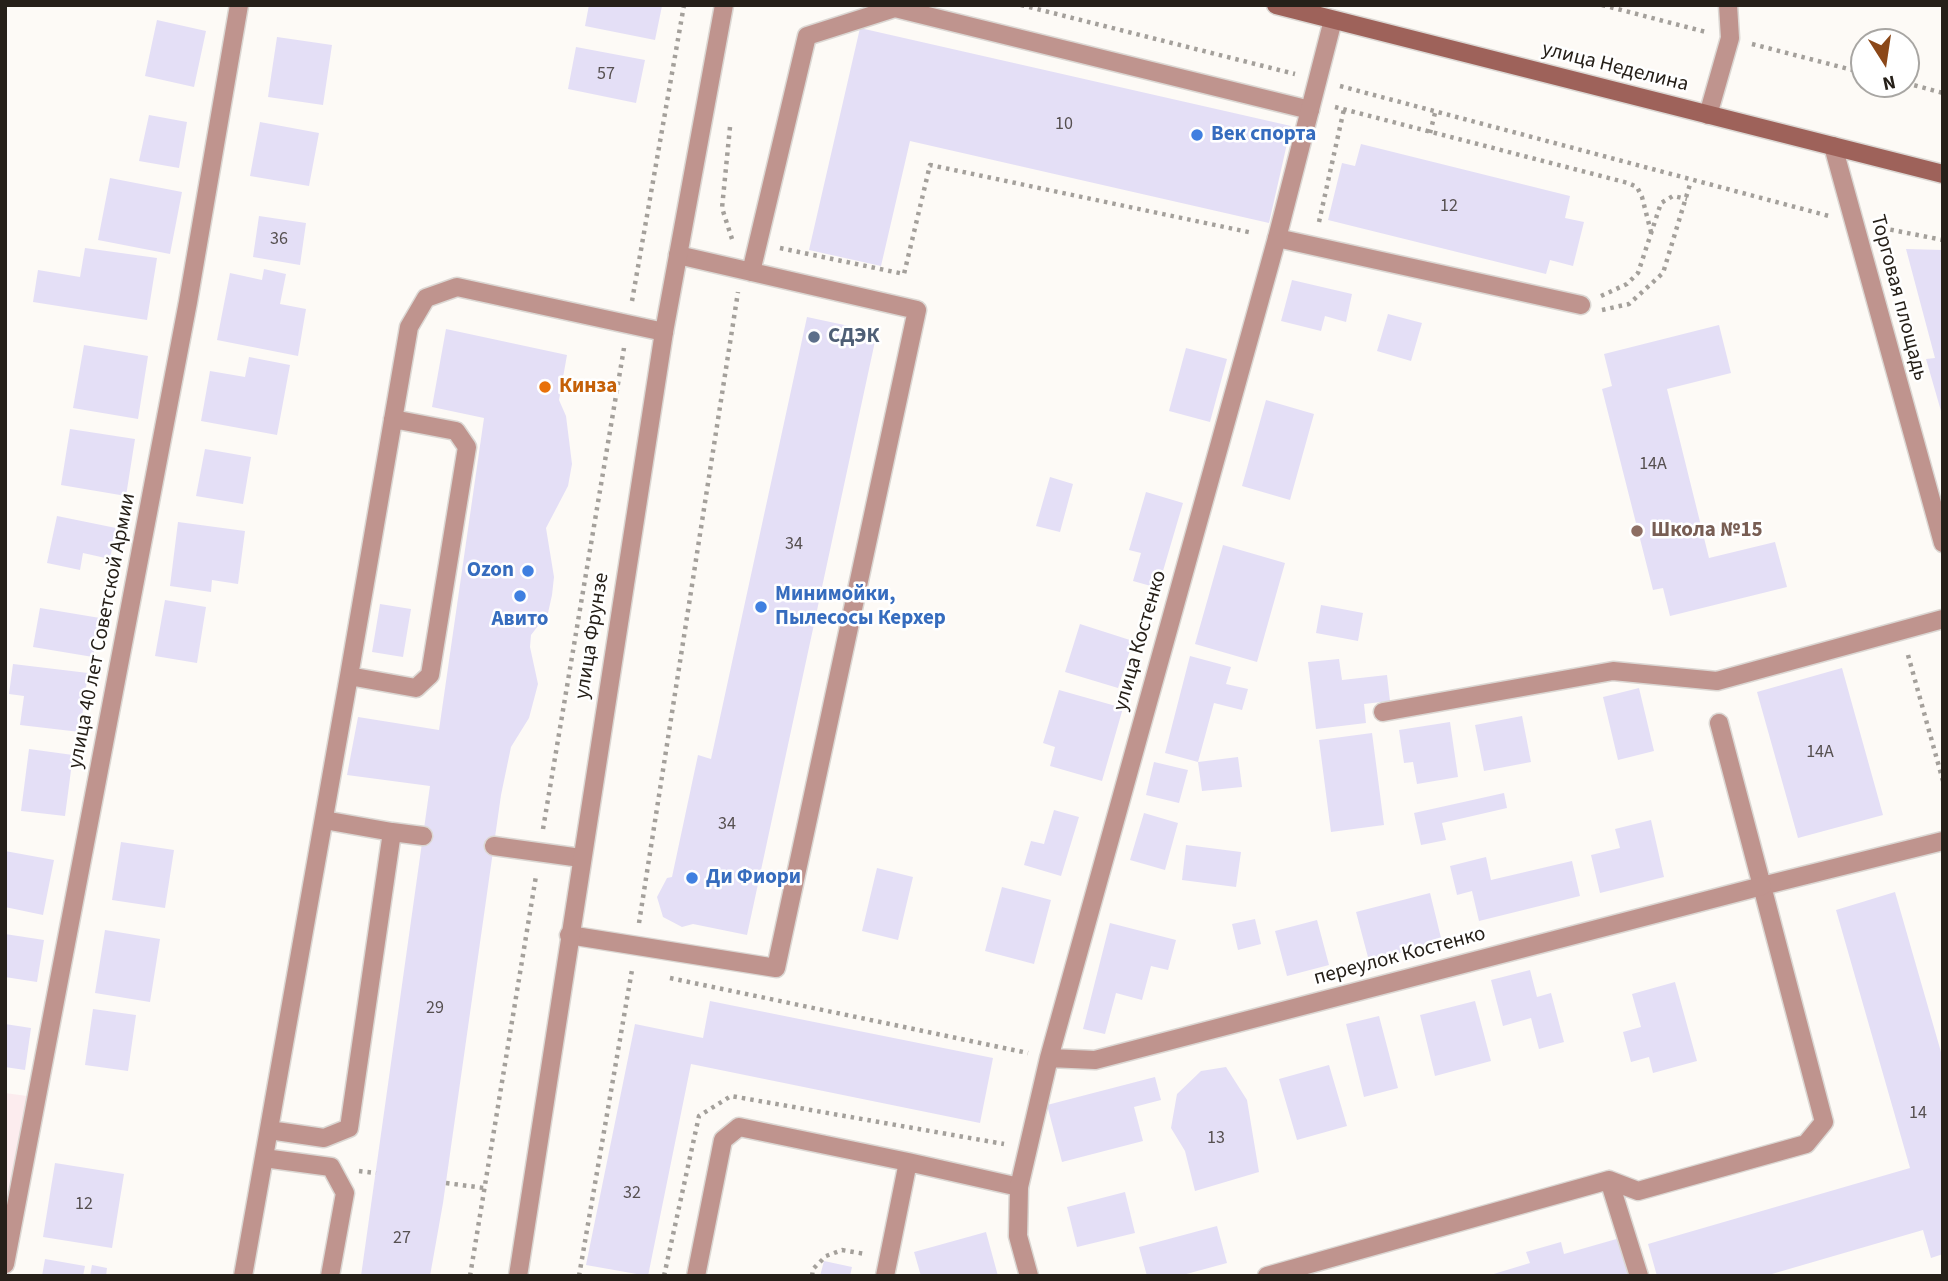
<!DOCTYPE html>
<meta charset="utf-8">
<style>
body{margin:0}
#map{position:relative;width:1948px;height:1281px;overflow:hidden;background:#fdfaf6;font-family:"Source Sans 3",sans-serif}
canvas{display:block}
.frame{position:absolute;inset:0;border:7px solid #262019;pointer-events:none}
.north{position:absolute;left:1850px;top:28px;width:70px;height:70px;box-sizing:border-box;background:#fff;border:2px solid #a8a6a3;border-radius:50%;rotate:168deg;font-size:19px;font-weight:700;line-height:28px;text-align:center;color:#262019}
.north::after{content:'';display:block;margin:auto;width:24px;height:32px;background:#8b4819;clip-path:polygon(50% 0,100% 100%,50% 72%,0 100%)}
</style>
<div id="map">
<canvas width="1948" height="1281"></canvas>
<div class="frame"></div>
<div class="north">N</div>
</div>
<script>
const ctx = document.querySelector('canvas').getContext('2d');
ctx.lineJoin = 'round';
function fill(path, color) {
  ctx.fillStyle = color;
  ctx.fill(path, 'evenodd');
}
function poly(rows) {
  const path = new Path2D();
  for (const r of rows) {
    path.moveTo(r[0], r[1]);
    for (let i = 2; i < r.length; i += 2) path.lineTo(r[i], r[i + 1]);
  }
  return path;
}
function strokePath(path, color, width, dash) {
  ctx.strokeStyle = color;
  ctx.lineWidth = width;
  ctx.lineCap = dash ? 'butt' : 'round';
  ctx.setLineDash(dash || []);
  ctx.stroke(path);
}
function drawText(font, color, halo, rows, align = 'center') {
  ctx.font = font + ' "Source Sans 3",sans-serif';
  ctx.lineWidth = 5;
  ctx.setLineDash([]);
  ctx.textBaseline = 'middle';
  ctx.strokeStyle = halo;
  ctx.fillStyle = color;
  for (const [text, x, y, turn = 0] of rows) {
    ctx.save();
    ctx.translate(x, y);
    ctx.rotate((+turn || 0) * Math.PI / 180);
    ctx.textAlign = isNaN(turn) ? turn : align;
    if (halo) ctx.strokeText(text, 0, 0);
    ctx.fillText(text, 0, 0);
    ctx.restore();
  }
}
const industrial = poly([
 [5,1093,27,1096,5,1213]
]);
const building = poly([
 [589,5,662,6,655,40,585,26],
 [157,20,206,31,194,87,145,76],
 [860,28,1291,126,1269,223,910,141,881,266,809,250],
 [277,37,332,45,323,105,268,97],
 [576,47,645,60,636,103,568,89],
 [149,115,187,122,179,168,139,161],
 [260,122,319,133,309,186,250,176],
 [1361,144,1570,196,1565,218,1584,222,1573,266,1550,260,1546,274,1328,220,1342,163,1355,166],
 [110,178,182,192,170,254,98,240],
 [259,216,306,223,300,265,253,257],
 [85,248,157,258,147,320,33,302,38,270,80,277],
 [1906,249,1943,250,1943,418,1926,359,1935,358],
 [264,269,286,274,280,304,306,309,298,356,217,340,230,273,262,280],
 [1292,280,1352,294,1346,322,1325,316,1321,331,1281,321],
 [1388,314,1422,323,1411,361,1377,351],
 [807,317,877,332,747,935,693,924,682,927,663,917,657,897,667,878,672,877,698,755,711,759],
 [1719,325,1731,373,1667,389,1709,558,1775,542,1787,587,1670,616,1663,588,1653,590,1602,389,1612,386,1604,354],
 [446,329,567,355,559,400,566,416,572,464,568,486,546,528,554,577,552,595,548,613,531,635,530,647,538,684,529,718,511,747,501,795,443,1203,430,1276,361,1276,430,786,347,775,358,717,439,730,484,418,432,407],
 [84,345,148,356,138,419,73,408],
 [1186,348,1227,359,1210,422,1169,411],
 [249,357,290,365,277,435,201,421,210,371,245,377],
 [1266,400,1314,414,1290,500,1242,486],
 [70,429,135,439,126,496,61,485],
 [205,449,251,457,243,504,196,496],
 [1050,477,1073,484,1060,532,1036,526],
 [1146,492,1183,503,1158,588,1133,581,1141,553,1129,550],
 [57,516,116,528,110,559,83,553,80,570,47,563],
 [178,522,245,531,238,584,212,580,211,592,170,586],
 [1223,545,1285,563,1257,662,1195,644],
 [165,600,206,607,197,663,155,656],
 [380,604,411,609,403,657,372,652],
 [1321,605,1363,613,1358,641,1316,633],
 [40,608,100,618,93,657,33,647],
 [1080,624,1133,641,1118,688,1065,672],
 [1190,656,1231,667,1226,684,1248,689,1242,710,1214,703,1198,762,1165,753],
 [1339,659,1342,680,1387,675,1390,701,1364,704,1366,723,1316,729,1308,662],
 [13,664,88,673,80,732,20,725,24,696,9,694],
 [1842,668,1883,815,1798,838,1757,692],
 [1639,688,1654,751,1618,760,1603,697],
 [1059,690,1123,708,1102,781,1050,766,1055,747,1043,743],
 [1522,716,1531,762,1484,771,1475,725],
 [1450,722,1458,777,1417,784,1413,762,1404,763,1399,730],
 [1372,733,1384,825,1331,832,1319,740],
 [29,749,73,755,65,816,21,811],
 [1238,757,1242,787,1202,791,1198,762],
 [1154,762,1188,770,1179,803,1146,795],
 [1504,793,1507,808,1442,823,1446,840,1421,845,1414,813],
 [1054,810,1079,817,1061,876,1024,865,1031,841,1044,844],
 [1144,813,1178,823,1165,870,1130,860],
 [1651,820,1664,877,1600,893,1591,855,1620,848,1615,829],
 [121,842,174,850,165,908,112,900],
 [1186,845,1241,852,1236,887,1182,880],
 [5,851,54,860,43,915,5,907],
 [1486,857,1491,880,1572,861,1580,896,1479,921,1472,891,1457,895,1450,866],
 [877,868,913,877,898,940,862,931],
 [1002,887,1051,900,1034,964,985,951],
 [1895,892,1943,1059,1943,1254,1931,1258,1923,1230,1765,1276,1657,1276,1648,1244,1910,1168,1836,910],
 [1430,893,1442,942,1369,961,1356,912],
 [1255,919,1261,944,1238,950,1232,924],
 [1317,920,1329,965,1287,976,1275,931],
 [1110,923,1176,940,1168,970,1151,966,1142,1000,1116,993,1105,1034,1083,1029],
 [105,930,160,939,150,1002,95,993],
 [5,934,44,940,37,982,5,977],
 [1530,970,1537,997,1551,993,1564,1042,1539,1049,1531,1018,1503,1026,1491,980],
 [1675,982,1697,1061,1653,1073,1649,1057,1631,1062,1623,1032,1641,1027,1632,994],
 [710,1001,993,1058,980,1123,691,1064,648,1276,586,1265,635,1024,703,1038],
 [1475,1001,1491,1061,1435,1076,1420,1015],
 [93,1009,136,1015,128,1071,85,1065],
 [1379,1016,1398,1088,1364,1097,1346,1024],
 [5,1024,31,1028,25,1070,5,1067],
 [1329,1065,1347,1126,1297,1140,1279,1079],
 [1226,1067,1247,1100,1259,1172,1195,1191,1185,1151,1171,1128,1177,1094,1201,1071],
 [1155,1077,1161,1100,1134,1107,1143,1141,1062,1162,1047,1105],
 [55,1163,124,1174,112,1248,43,1237],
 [1125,1192,1135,1233,1077,1247,1067,1207],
 [1217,1226,1227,1263,1179,1276,1147,1276,1139,1247],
 [986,1232,998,1276,921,1276,914,1252],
 [1620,1238,1631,1276,1487,1276,1530,1263,1526,1252,1561,1242,1564,1254],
 [45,1259,85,1266,83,1276,42,1276],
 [824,1261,852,1267,850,1276,820,1276],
 [92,1265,107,1268,106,1276,90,1276]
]);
const path = poly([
 [1021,5,1295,74],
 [1602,5,1706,32],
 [1752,44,1864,73],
 [1906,83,1943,93],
 [1340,86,1829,216],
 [1335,107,1628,183,1637,187,1642,197,1651,232],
 [730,127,722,208,732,239],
 [1430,133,1435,113],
 [1319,222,1344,109],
 [1882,228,1943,240],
 [780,248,904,274,930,165,1253,233],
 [1601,296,1627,284,1638,273,1661,203,1673,196,1687,199],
 [632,301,684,5],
 [1602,310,1629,304,1663,273,1691,181],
 [1908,655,1943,781],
 [543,829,624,348],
 [639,923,738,292],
 [670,978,1028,1053],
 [359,1171,376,1173],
 [446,1183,484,1188],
 [470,1276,536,876],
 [579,1276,632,970],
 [664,1276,699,1116,731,1096,1004,1144],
 [812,1276,813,1269,826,1256,842,1250,865,1254]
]);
const lane = poly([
 [1277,238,1581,305],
 [751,272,807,36,895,8,1310,110],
 [393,419,456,431,467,447,430,675,416,688,349,676,409,327,426,298,457,287,664,332],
 [1383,712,1613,671,1717,681,1943,619],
 [1719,723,1762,886,1943,841],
 [392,832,423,836],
 [494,846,581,858],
 [569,935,776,968,917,310,678,255],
 [269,1130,324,1138,349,1128,392,832,324,820],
 [264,1158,331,1167,345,1193,330,1276],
 [908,1162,1019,1187],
 [1609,1180,1639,1276],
 [243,1276,349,676],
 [696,1276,723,1140,739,1127,908,1162,885,1276],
 [1267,1276,1609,1180,1638,1191,1806,1144,1824,1122,1762,886]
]);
const street = poly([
 [1708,115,1730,38,1728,5],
 [1833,146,1943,543],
 [1049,1058,1095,1060,1762,886],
 [5,1264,188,302,239,5],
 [518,1276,664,332,724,5],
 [1029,1276,1018,1236,1019,1187,1049,1058,1277,238,1333,20]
]);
const secondary = poly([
 [1276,5,1943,174]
]);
const markers = [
 [1197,135,7,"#3f7fe0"],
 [814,337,7,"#5c6f8a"],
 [545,387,7,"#e8710a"],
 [1637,531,7,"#8d6e63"],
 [528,571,7,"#3f7fe0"],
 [520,596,7,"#3f7fe0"],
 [761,607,7,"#3f7fe0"],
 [692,878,7,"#3f7fe0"]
];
const numberNames = [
 ["57",606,75],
 ["10",1064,125],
 ["12",1449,207],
 ["36",279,240],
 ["14А",1653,465],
 ["34",794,545],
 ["14А",1820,753],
 ["34",727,825],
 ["29",435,1009],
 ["14",1918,1114],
 ["13",1216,1139],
 ["32",632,1194],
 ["12",84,1205],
 ["27",402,1239]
];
const streetNames = [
 ["улица Неделина",1615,68,14],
 ["Торговая площадь",1898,298,75],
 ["улица 40 лет Советской Армии",103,631,-79],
 ["улица Фрунзе",593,636,-81],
 ["улица Костенко",1141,641,-74],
 ["переулок Костенко",1400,957,-15]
];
const shopNames = [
 ["Век спорта",1211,135],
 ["Ozon",514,571,"right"],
 ["Минимойки,",775,595],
 ["Пылесосы Керхер",775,619],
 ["Авито",520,620,"center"],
 ["Ди Фиори",706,878]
];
const serviceNames = [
 ["СДЭК",828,337]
];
const foodNames = [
 ["Кинза",559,387]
];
const educationNames = [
 ["Школа №15",1651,531]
];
fill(industrial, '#fcecee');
fill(building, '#e4dff6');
strokePath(lane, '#dbd7d3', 21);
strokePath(street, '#dbd7d3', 21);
strokePath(secondary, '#dbd7d3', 21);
strokePath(path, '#a4a09b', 4.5, [3.5, 5]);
strokePath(lane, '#bf948e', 18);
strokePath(street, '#bf948e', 18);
strokePath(secondary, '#9e625a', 18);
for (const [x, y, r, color] of markers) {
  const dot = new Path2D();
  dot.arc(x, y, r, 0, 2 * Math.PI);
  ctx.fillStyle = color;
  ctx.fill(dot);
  strokePath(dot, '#fff', 2.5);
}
drawText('18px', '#565050', null, numberNames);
drawText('21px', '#262019', '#fff', streetNames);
drawText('bold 21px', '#366cbe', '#fff', shopNames, 'left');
drawText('bold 21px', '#4e5e75', '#fff', serviceNames, 'left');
drawText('bold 21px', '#c56008', '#fff', foodNames, 'left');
drawText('bold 21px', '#785e54', '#fff', educationNames, 'left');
</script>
